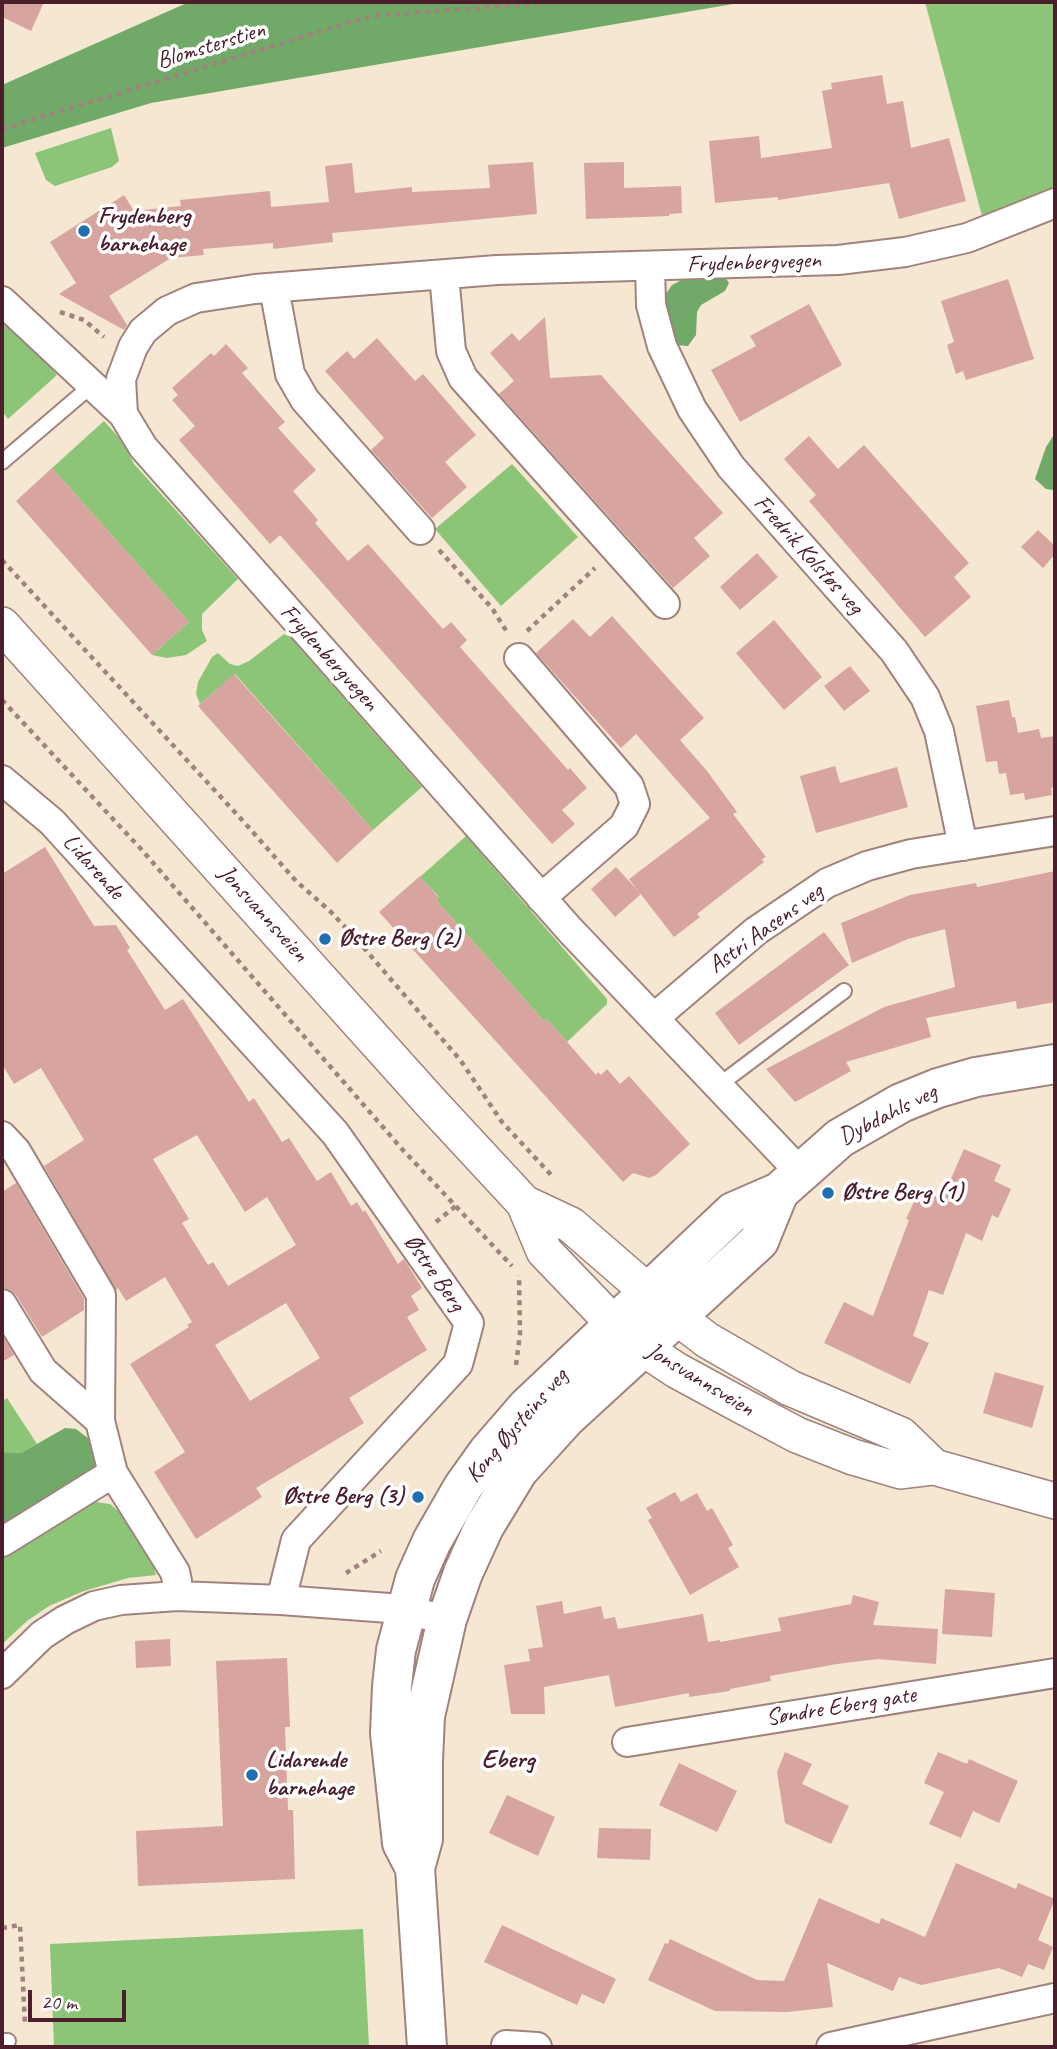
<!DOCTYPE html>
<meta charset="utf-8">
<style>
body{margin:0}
#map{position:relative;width:1057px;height:2049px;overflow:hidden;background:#f5e7d2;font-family:Caveat,sans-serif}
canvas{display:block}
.frame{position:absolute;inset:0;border:4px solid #4a1f2b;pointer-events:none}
.scale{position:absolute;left:28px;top:1990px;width:98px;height:32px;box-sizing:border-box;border:4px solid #4a1f2b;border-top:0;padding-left:9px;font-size:21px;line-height:24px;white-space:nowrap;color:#4a1f2b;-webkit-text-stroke:5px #fff;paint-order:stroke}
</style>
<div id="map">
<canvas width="1057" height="2049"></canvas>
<div class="frame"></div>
<div class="scale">20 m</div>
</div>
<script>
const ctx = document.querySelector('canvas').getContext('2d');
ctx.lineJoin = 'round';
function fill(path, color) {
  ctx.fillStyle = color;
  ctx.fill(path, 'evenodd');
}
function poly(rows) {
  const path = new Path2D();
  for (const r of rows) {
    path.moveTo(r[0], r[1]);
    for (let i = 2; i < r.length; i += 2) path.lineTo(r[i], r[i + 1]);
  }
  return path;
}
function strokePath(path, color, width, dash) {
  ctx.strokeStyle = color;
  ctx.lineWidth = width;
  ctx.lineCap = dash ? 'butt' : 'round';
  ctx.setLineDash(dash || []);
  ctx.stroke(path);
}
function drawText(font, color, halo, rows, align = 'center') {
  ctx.font = font + ' Caveat,sans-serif';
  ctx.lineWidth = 7;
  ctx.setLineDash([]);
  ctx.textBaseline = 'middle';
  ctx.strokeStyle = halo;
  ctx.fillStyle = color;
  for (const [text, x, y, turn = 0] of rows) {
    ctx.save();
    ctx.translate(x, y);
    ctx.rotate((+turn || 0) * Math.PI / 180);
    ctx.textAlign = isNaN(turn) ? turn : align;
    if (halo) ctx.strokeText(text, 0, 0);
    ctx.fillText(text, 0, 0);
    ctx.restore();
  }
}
const green = poly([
 [925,2,1055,2,1055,187,982,216],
 [111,128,119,161,112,167,55,186,46,180,35,153],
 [2,314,57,375,8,419,2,411],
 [104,421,122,441,134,464,238,579,202,614,202,630,207,641,186,655,167,658,152,655,189,622,52,468],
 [512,464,578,537,501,606,435,529],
 [284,634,290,637,422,787,373,830,235,674,200,704,196,694,198,682,212,657,218,653,230,664,238,666,249,661],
 [466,836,607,999,607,1004,567,1042,547,1019,544,1021,436,900,439,897,420,877],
 [7,1398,37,1444,21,1453,2,1452,2,1402],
 [89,1501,110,1504,132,1523,152,1560,156,1575,128,1578,84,1591,49,1606,27,1621,2,1644,2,1555],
 [363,1929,369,2047,54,2047,50,1944]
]);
const forest = poly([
 [189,2,745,2,151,103,2,148,2,85],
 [689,276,725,277,729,283,725,291,701,305,697,312,696,335,688,346,676,345,664,313,665,295,672,285],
 [1055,433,1055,488,1053,490,1046,489,1035,479,1046,447],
 [65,1428,76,1429,93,1442,97,1453,96,1465,86,1478,2,1532,2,1452,21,1453]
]);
const building = poly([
 [2,2,44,2,31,31,2,17],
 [882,75,887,104,903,101,911,148,949,138,966,201,899,219,889,183,778,200,778,197,715,203,709,141,759,136,761,158,832,148,822,91,832,89,831,83],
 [533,162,537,214,332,233,333,242,273,249,273,243,203,249,204,255,171,258,109,296,127,325,124,330,59,294,76,283,50,242,124,195,134,211,181,206,180,200,270,191,271,207,329,202,325,166,352,163,355,193,412,187,412,192,490,188,488,165],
 [624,162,624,188,681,186,682,213,669,214,669,216,586,219,584,163],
 [1008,279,1034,359,966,380,963,371,956,374,947,345,954,342,941,301],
 [809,304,842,365,740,422,711,370,756,346,750,336],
 [545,317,550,378,601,375,723,513,694,538,710,556,673,588,499,394,514,381,490,353,512,333,519,341],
 [377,338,415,381,423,374,476,435,445,462,467,487,432,518,371,450,384,438,325,371,347,351,354,359],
 [226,344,248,368,242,373,285,422,278,428,316,470,293,491,318,520,315,523,348,561,368,544,443,629,451,622,467,640,460,647,568,770,570,768,587,788,562,810,575,824,552,844,280,535,270,544,179,440,195,426,172,400,178,395,172,388,211,353,214,356],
 [809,436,838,469,864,445,969,563,954,577,971,597,925,637,809,501,816,495,784,459],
 [52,468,189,622,152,655,16,501],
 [1038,530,1055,546,1055,554,1043,568,1021,547],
 [757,553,778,577,740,610,720,587],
 [612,616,704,718,680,740,707,771,737,812,733,814,766,857,762,859,764,862,697,914,700,917,674,937,629,879,710,818,636,734,621,748,536,653,573,619,590,637],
 [774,620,822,677,784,710,736,653],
 [850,666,870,691,844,711,824,686],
 [234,674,373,830,337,863,198,706],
 [1009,700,1012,717,1015,717,1018,733,1039,729,1041,738,1055,736,1055,787,1051,788,1052,795,1025,800,1024,793,1010,795,1006,773,999,774,997,761,986,762,976,706],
 [835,766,840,783,897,767,908,807,816,833,800,776],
 [45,847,94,926,116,925,130,948,127,950,165,1010,183,999,249,1102,254,1098,282,1142,289,1138,317,1181,331,1172,351,1206,357,1202,363,1212,365,1210,398,1264,404,1259,422,1288,411,1296,419,1310,407,1317,427,1350,349,1398,364,1423,256,1488,262,1497,196,1539,154,1472,185,1452,130,1364,189,1327,187,1325,192,1322,165,1277,126,1301,118,1288,116,1290,44,1166,84,1140,41,1068,14,1084,2,1064,2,874],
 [197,1135,245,1212,267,1197,296,1245,228,1286,213,1262,208,1265,182,1223,189,1219,153,1159],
 [286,1303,320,1358,250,1401,215,1345],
 [616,867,641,894,615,917,591,889],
 [1055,871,1055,1002,1017,1009,1016,1001,926,1018,931,1037,846,1062,851,1071,795,1102,766,1069,884,1007,955,987,945,929,908,939,852,963,841,923,910,895,976,883,977,887],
 [420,876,439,898,436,900,544,1021,547,1019,596,1075,598,1072,601,1075,607,1069,620,1084,629,1076,690,1144,656,1175,649,1178,633,1173,623,1182,379,912],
 [824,932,849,965,739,1045,715,1013],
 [964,1149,1001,1165,994,1181,1011,1189,998,1218,992,1215,982,1241,966,1233,943,1295,929,1290,913,1336,929,1343,910,1384,824,1343,844,1302,873,1316,909,1220,906,1219,920,1189,942,1199],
 [16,1183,84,1299,84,1310,42,1337,16,1295,10,1290,2,1287,2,1192],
 [2,1335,14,1355,2,1362],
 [995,1372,1044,1386,1032,1428,983,1413],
 [675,1492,681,1502,697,1493,707,1511,712,1508,733,1545,728,1548,739,1567,690,1595,648,1520,652,1518,646,1508],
 [945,1589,995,1593,992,1637,942,1634],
 [853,1595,879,1602,873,1625,938,1629,936,1664,878,1659,837,1664,770,1676,771,1681,730,1689,730,1691,689,1697,689,1693,615,1707,609,1675,544,1687,545,1714,511,1714,504,1665,530,1661,528,1649,543,1647,536,1606,562,1601,564,1614,601,1606,604,1619,615,1617,618,1629,703,1614,708,1642,720,1640,720,1642,781,1631,778,1618,851,1604],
 [170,1639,171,1666,136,1668,135,1641],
 [287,1658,290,1727,285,1727,288,1810,293,1810,295,1879,138,1886,136,1831,223,1826,216,1661],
 [785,1752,812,1764,802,1784,849,1806,831,1844,785,1823,777,1772],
 [938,1752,967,1764,969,1759,1018,1781,999,1823,973,1811,961,1838,929,1824,944,1792,924,1783],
 [679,1763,737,1791,717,1832,659,1805],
 [507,1795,555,1817,538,1856,489,1833],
 [599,1828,651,1829,650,1860,597,1858],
 [956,1863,1016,1889,1018,1883,1055,1899,1038,1940,1053,1947,1044,1970,1028,1964,1022,1977,999,1968,921,1985,899,1977,893,1991,827,1963,833,2007,788,2012,715,2011,648,1980,665,1943,668,1944,670,1939,757,1980,784,1981,819,1898,879,1924,881,1918,925,1937],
 [502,1925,616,1979,604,2004,582,1994,577,2005,484,1962]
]);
const path = poly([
 [2,129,371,16,559,2],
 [60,312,84,320,104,337],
 [439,550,492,608,507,632],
 [2,560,243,821,296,881,330,911,358,941,461,1061,502,1122,554,1178],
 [527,631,595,568],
 [2,700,141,849,402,1149,512,1266],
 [436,1222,457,1205],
 [516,1365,520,1334,519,1275],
 [346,1573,381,1551],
 [2,1928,20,1925,25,2025]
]);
const service = poly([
 [2,462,91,386],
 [719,1085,844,991],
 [2,2041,8,2041]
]);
const minor = poly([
 [650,266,651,305,662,346,692,409,731,467,894,651,925,697,939,731,963,846],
 [444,275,451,351,463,378,665,604],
 [274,288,290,374,305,400,420,530],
 [2,301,123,414],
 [519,658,629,786,635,804,624,826,541,898],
 [2,780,52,822,335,1133,469,1323,458,1364,296,1540,281,1600],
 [654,1018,756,931,827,883,867,866,911,854,1055,831],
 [2,1136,16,1151,101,1295,100,1421],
 [800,1172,570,930,143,447,123,414,121,379,133,347,143,331,167,311,196,298,255,289,497,270,838,260,905,252,967,238,1055,203],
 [2,1304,43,1371,100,1421,113,1473,175,1572,177,1581,177,1596],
 [2,1542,113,1473],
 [2,1674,42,1635,65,1620,94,1606,121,1600,177,1596,281,1600,389,1608,447,1619],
 [627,1742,1055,1673],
 [506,2045,537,2047],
 [831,2047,1055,1998]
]);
const tertiary = poly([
 [2,625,434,1106,524,1203,544,1251,614,1324,643,1348,676,1370,733,1401,797,1435,853,1457,901,1471,934,1467,1055,1501],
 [524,1203,571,1225,677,1317,707,1340,790,1388,901,1435,934,1467]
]);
const secondary = poly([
 [415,1868,402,1843,390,1733,392,1686,396,1650,415,1579,432,1541,463,1487,488,1452,527,1407,733,1212,779,1192,840,1138,901,1103,938,1088,976,1077,1055,1064],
 [427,2047,415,1868,423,1839,423,1761,425,1716,447,1619,463,1573,484,1527,518,1471,566,1418,759,1241,779,1192]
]);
const markers = [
 [84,231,7,"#1f6fb2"],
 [325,939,7,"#1f6fb2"],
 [828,1193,7,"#1f6fb2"],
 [418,1497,7,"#1f6fb2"],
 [252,1775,7,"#1f6fb2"]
];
const streetNames = [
 ["Blomsterstien",211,46,-17],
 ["Frydenbergvegen",754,263,-2],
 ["Fredrik Kolstøs veg",808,555,48],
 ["Frydenbergvegen",329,658,48],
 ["Lidarende",93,867,48],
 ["Jonsvannsveien",263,914,48],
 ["Astri Aasens veg",766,929,-36],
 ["Dybdahls veg",888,1115,-27],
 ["Østre Berg",434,1273,55],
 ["Jonsvannsveien",700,1380,31],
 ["Kong Øysteins veg",517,1426,-49],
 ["Søndre Eberg gate",841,1707,-9]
];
const poiNames = [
 ["Frydenberg",98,217],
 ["barnehage",98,245],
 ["Østre Berg (2)",339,939],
 ["Østre Berg (1)",842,1193],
 ["Østre Berg (3)",404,1497,"right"],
 ["Lidarende",266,1761],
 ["barnehage",266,1789]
];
const neighbourhoodNames = [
 ["Eberg",508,1760]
];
fill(green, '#8cc578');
fill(forest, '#71aa68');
fill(building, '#d7a4a0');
strokePath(service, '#a0837e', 18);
strokePath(minor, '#a0837e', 32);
strokePath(tertiary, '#a0837e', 38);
strokePath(secondary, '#a0837e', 42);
strokePath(path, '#a0837e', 4.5, [5, 5]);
strokePath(service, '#fff', 14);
strokePath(minor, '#fff', 28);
strokePath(tertiary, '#fff', 35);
strokePath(secondary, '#fff', 38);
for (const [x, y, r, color] of markers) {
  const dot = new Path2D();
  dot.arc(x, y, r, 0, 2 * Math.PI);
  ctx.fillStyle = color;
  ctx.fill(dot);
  strokePath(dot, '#fff', 2.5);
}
drawText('24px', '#4a1f2b', '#fff', streetNames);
drawText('bold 24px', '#4a1f2b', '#fff', poiNames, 'left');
drawText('bold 26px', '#4a1f2b', '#fff', neighbourhoodNames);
</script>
